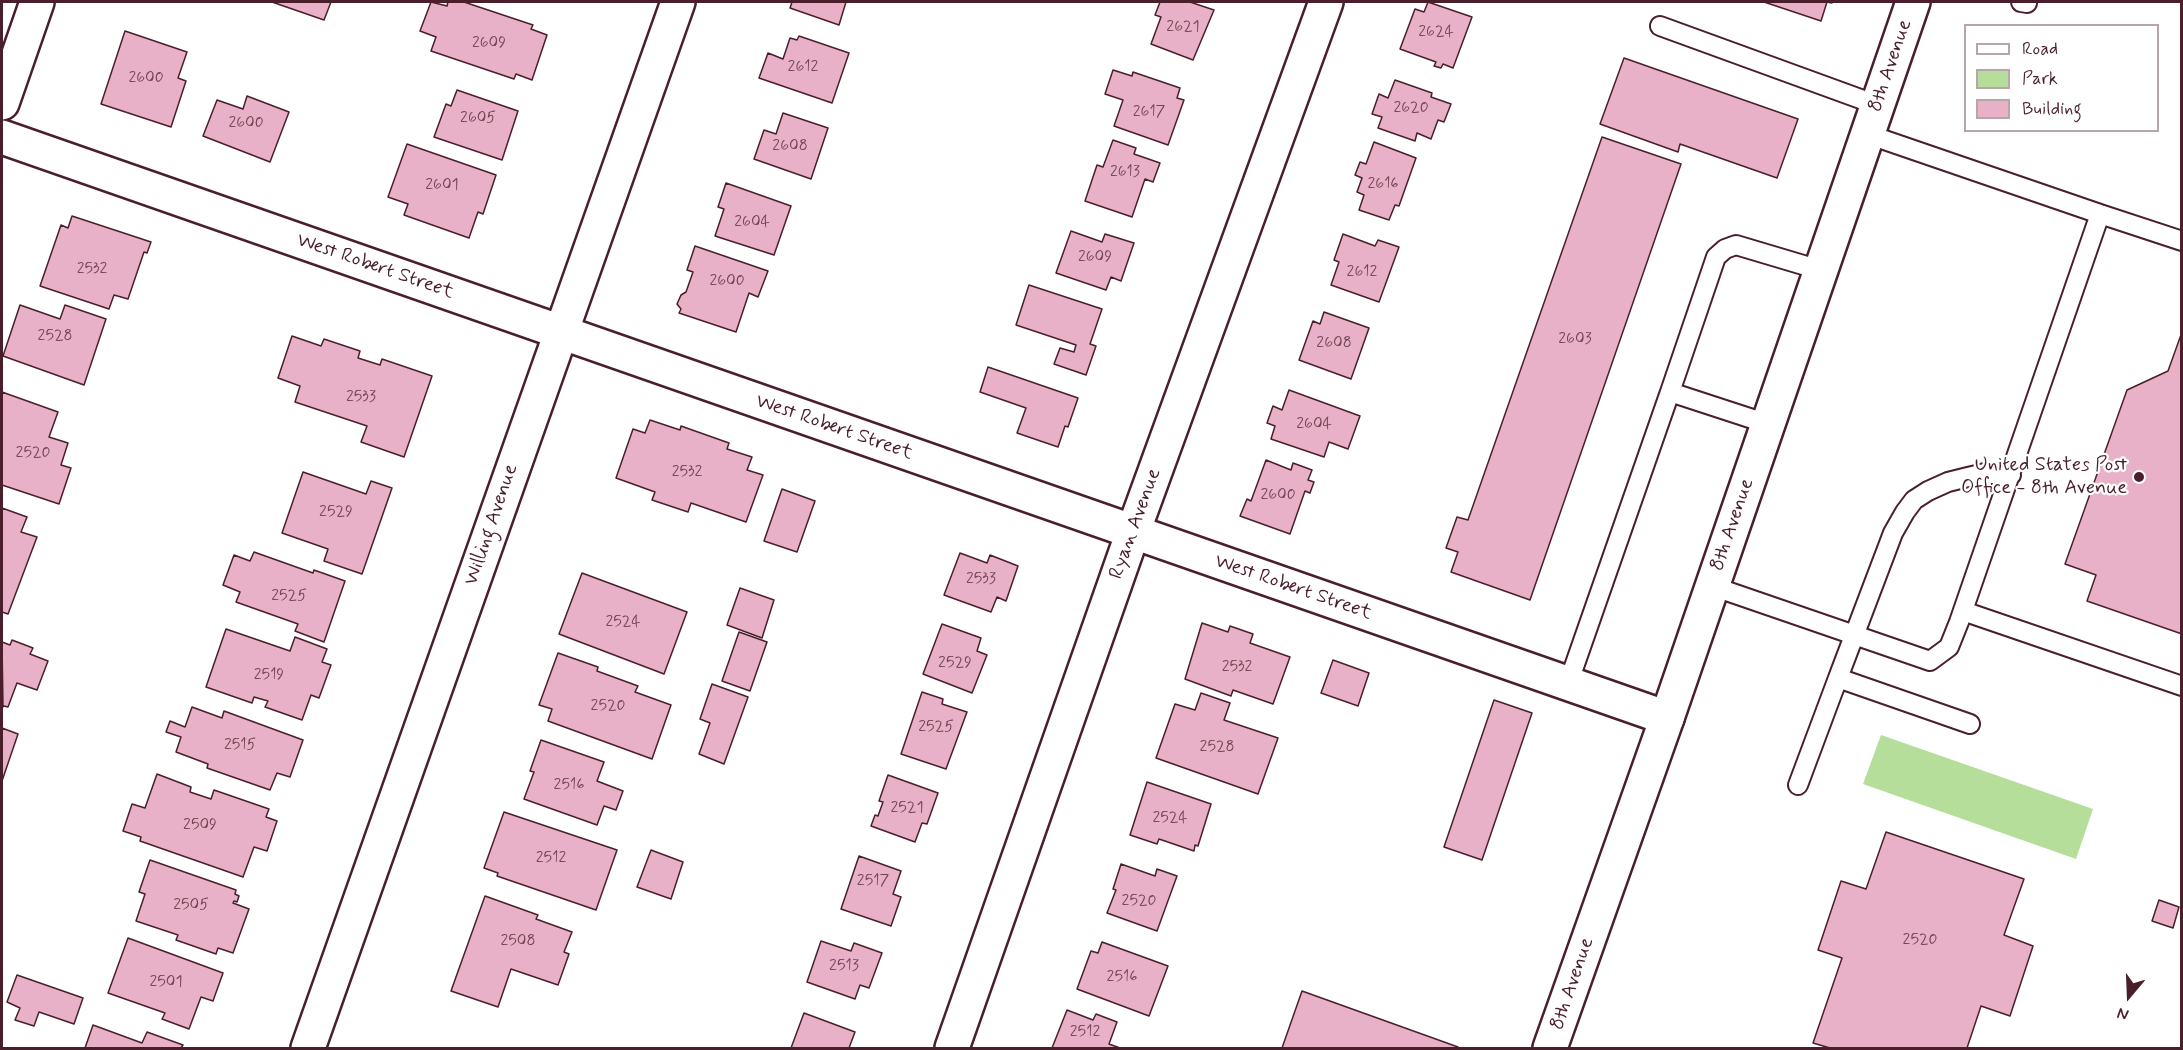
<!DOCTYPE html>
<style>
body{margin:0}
#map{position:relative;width:2183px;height:1050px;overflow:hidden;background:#fff;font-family:Mynerve,sans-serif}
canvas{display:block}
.frame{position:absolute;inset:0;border:3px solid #4a1f2b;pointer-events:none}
.legend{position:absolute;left:1964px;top:24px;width:195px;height:108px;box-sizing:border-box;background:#fff;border:2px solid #b7a5aa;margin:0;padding:8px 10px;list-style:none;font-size:18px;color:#4a1f2b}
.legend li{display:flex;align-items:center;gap:12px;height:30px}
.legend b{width:30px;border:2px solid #b7a5aa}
.north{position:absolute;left:2099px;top:966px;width:60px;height:60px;-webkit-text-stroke:4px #fff;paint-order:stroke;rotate:199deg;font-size:16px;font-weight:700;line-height:24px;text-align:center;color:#4a1f2b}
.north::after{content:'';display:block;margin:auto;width:21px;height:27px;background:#4a1f2b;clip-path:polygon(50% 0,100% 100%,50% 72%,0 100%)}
</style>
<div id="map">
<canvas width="2183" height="1050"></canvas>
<div class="frame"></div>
<ul class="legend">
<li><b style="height:8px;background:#fff"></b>Road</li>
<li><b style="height:16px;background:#b5de9a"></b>Park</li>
<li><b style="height:16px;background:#e8b1c7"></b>Building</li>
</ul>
<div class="north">N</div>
</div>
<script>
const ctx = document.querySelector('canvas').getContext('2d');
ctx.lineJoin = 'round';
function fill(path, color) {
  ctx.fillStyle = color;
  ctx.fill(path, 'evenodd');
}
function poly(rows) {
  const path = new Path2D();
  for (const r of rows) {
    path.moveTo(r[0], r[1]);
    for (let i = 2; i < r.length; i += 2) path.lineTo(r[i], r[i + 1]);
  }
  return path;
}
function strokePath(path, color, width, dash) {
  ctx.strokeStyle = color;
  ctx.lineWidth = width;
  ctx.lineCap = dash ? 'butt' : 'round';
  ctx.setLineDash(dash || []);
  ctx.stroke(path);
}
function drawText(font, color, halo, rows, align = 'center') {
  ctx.font = font + ' Mynerve,sans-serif';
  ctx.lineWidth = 4.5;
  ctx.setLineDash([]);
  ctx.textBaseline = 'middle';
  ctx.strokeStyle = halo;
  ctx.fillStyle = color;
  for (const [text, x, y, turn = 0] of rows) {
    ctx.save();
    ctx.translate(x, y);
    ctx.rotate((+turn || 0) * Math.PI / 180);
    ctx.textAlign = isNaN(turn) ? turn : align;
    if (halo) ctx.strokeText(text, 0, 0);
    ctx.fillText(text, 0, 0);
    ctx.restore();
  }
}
const green = poly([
 [1881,735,2093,809,2076,859,1863,784]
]);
const building = poly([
 [272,2,331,2,324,20,272,2],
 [431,2,447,6,448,2,464,2,533,25,531,29,547,35,532,80,516,74,514,79,431,51,436,37,420,31,431,2],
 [792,2,846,2,839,25,790,8,792,2],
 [1160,2,1190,2,1214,10,1193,60,1151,44,1161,17,1155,15,1160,2],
 [1428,2,1472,17,1453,68,1443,64,1441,68,1434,66,1436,62,1400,49,1415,9,1424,12,1428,2],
 [1764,2,1832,2,1832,3,1827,2,1821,21,1764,2],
 [125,31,187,52,178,78,186,81,171,127,101,104,125,31],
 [799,36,849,53,832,103,759,78,768,53,783,59,790,38,797,40,799,36],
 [1624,58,1798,119,1777,178,1680,144,1678,152,1600,124,1624,58],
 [1113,70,1132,76,1133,72,1180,88,1177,98,1184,100,1168,145,1114,126,1123,100,1105,94,1113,70],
 [1395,80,1432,93,1431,97,1451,104,1444,122,1438,120,1431,139,1417,133,1415,141,1378,128,1382,117,1372,114,1379,94,1388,98,1395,80],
 [457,90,518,111,502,160,434,137,446,104,451,106,457,90],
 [247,96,289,112,270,162,203,136,217,100,243,109,247,96],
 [783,113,828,128,811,179,754,159,764,130,776,134,783,113],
 [1602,137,1681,164,1530,600,1451,572,1458,552,1446,548,1457,517,1468,520,1602,137],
 [1113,140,1136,148,1134,154,1160,163,1153,182,1145,179,1132,217,1085,201,1097,165,1103,167,1113,140],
 [1374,142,1416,158,1399,206,1395,205,1389,220,1359,210,1364,195,1357,192,1362,178,1355,175,1360,162,1366,164,1374,142],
 [407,144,496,175,483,214,478,212,469,238,404,215,408,204,388,197,407,144],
 [726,183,791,206,774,255,715,236,724,209,718,207,726,183],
 [72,216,151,242,147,253,144,252,128,299,114,295,109,309,40,286,61,225,68,228,72,216],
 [1071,231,1102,242,1105,234,1134,243,1121,281,1111,277,1106,290,1056,273,1071,231],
 [1343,234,1375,246,1378,240,1399,247,1379,302,1331,285,1339,262,1334,260,1343,234],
 [695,246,768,271,758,297,749,293,736,332,679,313,681,309,677,304,681,295,686,292,693,272,687,270,695,246],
 [1029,285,1102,309,1090,344,1096,346,1086,375,1054,364,1060,348,1074,352,1076,345,1016,325,1029,285],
 [20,305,60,319,65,305,106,319,84,385,3,356,20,305],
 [1324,312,1369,328,1351,379,1299,360,1313,321,1320,324,1324,312],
 [2182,332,2182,634,2087,601,2096,575,2065,564,2127,390,2168,371,2182,332],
 [292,336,321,346,324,339,360,351,358,358,380,365,382,359,432,376,404,457,361,442,367,426,295,402,300,386,278,378,292,336],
 [988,367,1078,398,1068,427,1065,426,1058,447,1017,433,1026,408,980,392,988,367],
 [1289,390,1360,416,1348,449,1329,442,1324,457,1271,439,1275,426,1267,423,1273,406,1282,410,1289,390],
 [2,392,58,412,49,437,68,443,61,465,71,468,59,504,2,485,2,392],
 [650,420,680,430,681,426,729,443,727,449,752,457,747,470,763,475,746,522,691,503,688,512,652,500,655,492,616,478,633,429,645,433,650,420],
 [1266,460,1291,470,1293,463,1312,470,1308,480,1314,482,1310,493,1305,491,1290,534,1240,516,1247,499,1251,501,1266,460],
 [303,472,366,494,371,481,392,488,362,574,324,561,328,549,282,533,303,472],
 [782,489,815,501,797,552,764,541,782,489],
 [2,508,27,517,21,532,37,537,8,614,2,612,2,508],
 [254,552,313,573,314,570,345,581,324,642,295,631,298,624,236,602,240,592,223,585,234,555,250,561,254,552],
 [960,553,987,563,990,555,1018,566,1006,601,997,597,991,612,944,595,960,553],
 [582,573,687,612,664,674,559,634,582,573],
 [740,588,774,600,762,638,727,625,740,588],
 [1202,623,1228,632,1230,626,1253,634,1250,643,1290,657,1273,704,1233,690,1231,696,1185,679,1202,623],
 [942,624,981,638,977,651,987,655,972,693,923,674,942,624],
 [226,629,290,651,295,637,327,649,322,662,331,665,319,698,311,695,302,720,265,707,268,701,254,697,252,703,206,687,226,629],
 [739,632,767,642,750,691,722,681,739,632],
 [12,640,33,648,30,654,48,661,37,690,17,683,8,707,4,706,3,707,2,642,10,645,12,640],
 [558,653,598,667,597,671,638,686,635,692,671,705,652,759,548,721,552,709,539,705,558,653],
 [1333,660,1369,673,1358,706,1321,693,1333,660],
 [712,684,748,697,724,764,699,754,710,723,700,719,712,684],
 [922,692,943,699,942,704,967,712,946,769,901,754,922,692],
 [1201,693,1230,703,1224,720,1278,738,1258,794,1156,758,1175,704,1195,710,1201,693],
 [1494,700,1532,713,1482,860,1444,847,1494,700],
 [192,707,222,718,224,711,303,740,290,777,277,773,270,790,207,768,208,764,176,752,181,737,166,732,170,721,185,727,192,707],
 [2,728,18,734,2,781,2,728],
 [541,740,604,762,597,781,623,791,616,810,604,806,597,825,524,799,534,772,530,771,541,740],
 [157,774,191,787,190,792,211,799,214,790,269,809,266,817,277,821,267,851,254,847,243,877,140,841,141,837,123,831,132,804,145,808,157,774],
 [888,775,938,793,927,824,922,823,915,842,871,826,875,815,878,816,883,802,879,801,888,775],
 [1147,782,1211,804,1198,846,1195,845,1194,851,1159,839,1157,844,1130,835,1147,782],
 [504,812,617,850,596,910,497,876,498,873,484,868,504,812],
 [1886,832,2024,879,2004,935,2033,946,2010,1016,1981,1006,1967,1048,1830,1048,1813,1043,1842,958,1818,950,1841,881,1866,889,1886,832],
 [651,850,683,862,671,899,637,887,651,850],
 [859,856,901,871,893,894,901,897,891,926,841,909,859,856],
 [150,860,236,890,235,894,239,896,237,902,234,901,233,903,249,909,233,953,218,948,216,954,176,940,178,935,136,921,145,894,139,892,150,860],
 [1121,864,1155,876,1157,869,1177,876,1157,931,1107,913,1116,890,1113,889,1121,864],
 [485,896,538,915,536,919,572,932,564,952,569,954,558,985,511,969,498,1007,451,991,485,896],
 [2159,900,2179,907,2173,928,2152,921,2159,900],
 [128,938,223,973,213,1001,201,997,189,1029,162,1019,165,1013,108,993,128,938],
 [821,941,851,951,854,943,882,953,869,988,860,985,855,999,807,982,821,941],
 [1102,942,1168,966,1149,1016,1077,989,1091,951,1098,953,1102,942],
 [17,975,83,998,74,1024,39,1012,34,1026,15,1020,20,1008,7,1002,17,975],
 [1302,991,1458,1047,1457,1048,1282,1048,1302,991],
 [1067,1010,1093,1020,1096,1014,1117,1022,1109,1044,1120,1048,1052,1048,1067,1010],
 [804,1013,855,1032,849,1048,791,1048,804,1013],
 [93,1025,142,1043,147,1032,183,1045,181,1048,85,1048,93,1025]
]);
const lane = poly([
 [2021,2,2027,3,2027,2],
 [1660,26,1877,105],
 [1867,134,2100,214],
 [1670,392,1716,257,1725,249,1736,245,1820,270],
 [1712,586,1930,661,1949,647,1959,622,2100,214,2182,241],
 [1963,611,2182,686],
 [1838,678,1893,533,1905,512,1914,500,1928,491,1948,482,1968,477,1985,473,2011,475],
 [1568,684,1670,392,1768,424],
 [1798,785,1838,678,1970,724]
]);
const street = poly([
 [2,103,37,2],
 [2,137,1667,718],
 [308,1048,678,2],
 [952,1048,1133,532,1326,2]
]);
const secondary = poly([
 [1550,1048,1667,718,1913,2]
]);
const markers = [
 [2139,477,6,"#4a1f2b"]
];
const numberNames = [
 ["2621",1183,28],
 ["2624",1436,33],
 ["2609",489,44],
 ["2612",803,68],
 ["2600",146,79],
 ["2620",1411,109],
 ["2617",1149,113],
 ["2605",478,119],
 ["2600",246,124],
 ["2608",790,147],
 ["2613",1125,173],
 ["2616",1383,185],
 ["2601",442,186],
 ["2604",752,223],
 ["2609",1095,258],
 ["2532",92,270],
 ["2612",1362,273],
 ["2600",727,282],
 ["2528",55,337],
 ["2603",1575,340],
 ["2608",1334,344],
 ["2533",361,398],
 ["2604",1314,425],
 ["2520",33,454],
 ["2532",687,473],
 ["2600",1278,496],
 ["2529",336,513],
 ["2533",981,580],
 ["2525",289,597],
 ["2524",623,623],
 ["2529",955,664],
 ["2532",1237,668],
 ["2519",269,676],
 ["2520",608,707],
 ["2525",936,728],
 ["2515",240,746],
 ["2528",1217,748],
 ["2516",569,786],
 ["2521",907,809],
 ["2524",1170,819],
 ["2509",200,826],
 ["2512",551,859],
 ["2517",873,882],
 ["2520",1139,902],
 ["2505",191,906],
 ["2520",1920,941],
 ["2508",518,942],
 ["2513",844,967],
 ["2516",1122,978],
 ["2501",166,983],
 ["2512",1085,1033]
];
const streetNames = [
 ["8th Avenue",1891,66,-71],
 ["West Robert Street",375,267,19],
 ["West Robert Street",834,428,19],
 ["Ryan Avenue",1136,524,-70],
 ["Willing Avenue",492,525,-71],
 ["8th Avenue",1733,525,-71],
 ["West Robert Street",1293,588,19],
 ["8th Avenue",1573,984,-71]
];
const poiNames = [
 ["United States Post",2127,466],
 ["Office - 8th Avenue",2127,489]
];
fill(green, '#b5de9a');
fill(building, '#e8b1c7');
strokePath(building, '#4a1f2b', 1.5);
strokePath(lane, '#4a1f2b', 22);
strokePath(street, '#4a1f2b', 38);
strokePath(secondary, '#4a1f2b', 38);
strokePath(lane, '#fff', 18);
strokePath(street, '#fff', 33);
strokePath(secondary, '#fff', 33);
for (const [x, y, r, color] of markers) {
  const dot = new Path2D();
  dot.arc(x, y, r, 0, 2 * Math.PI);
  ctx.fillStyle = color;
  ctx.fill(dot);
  strokePath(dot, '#fff', 2);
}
drawText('16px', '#724452', null, numberNames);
drawText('20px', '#4a1f2b', '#fff', streetNames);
drawText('20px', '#4a1f2b', '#fff', poiNames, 'right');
</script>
